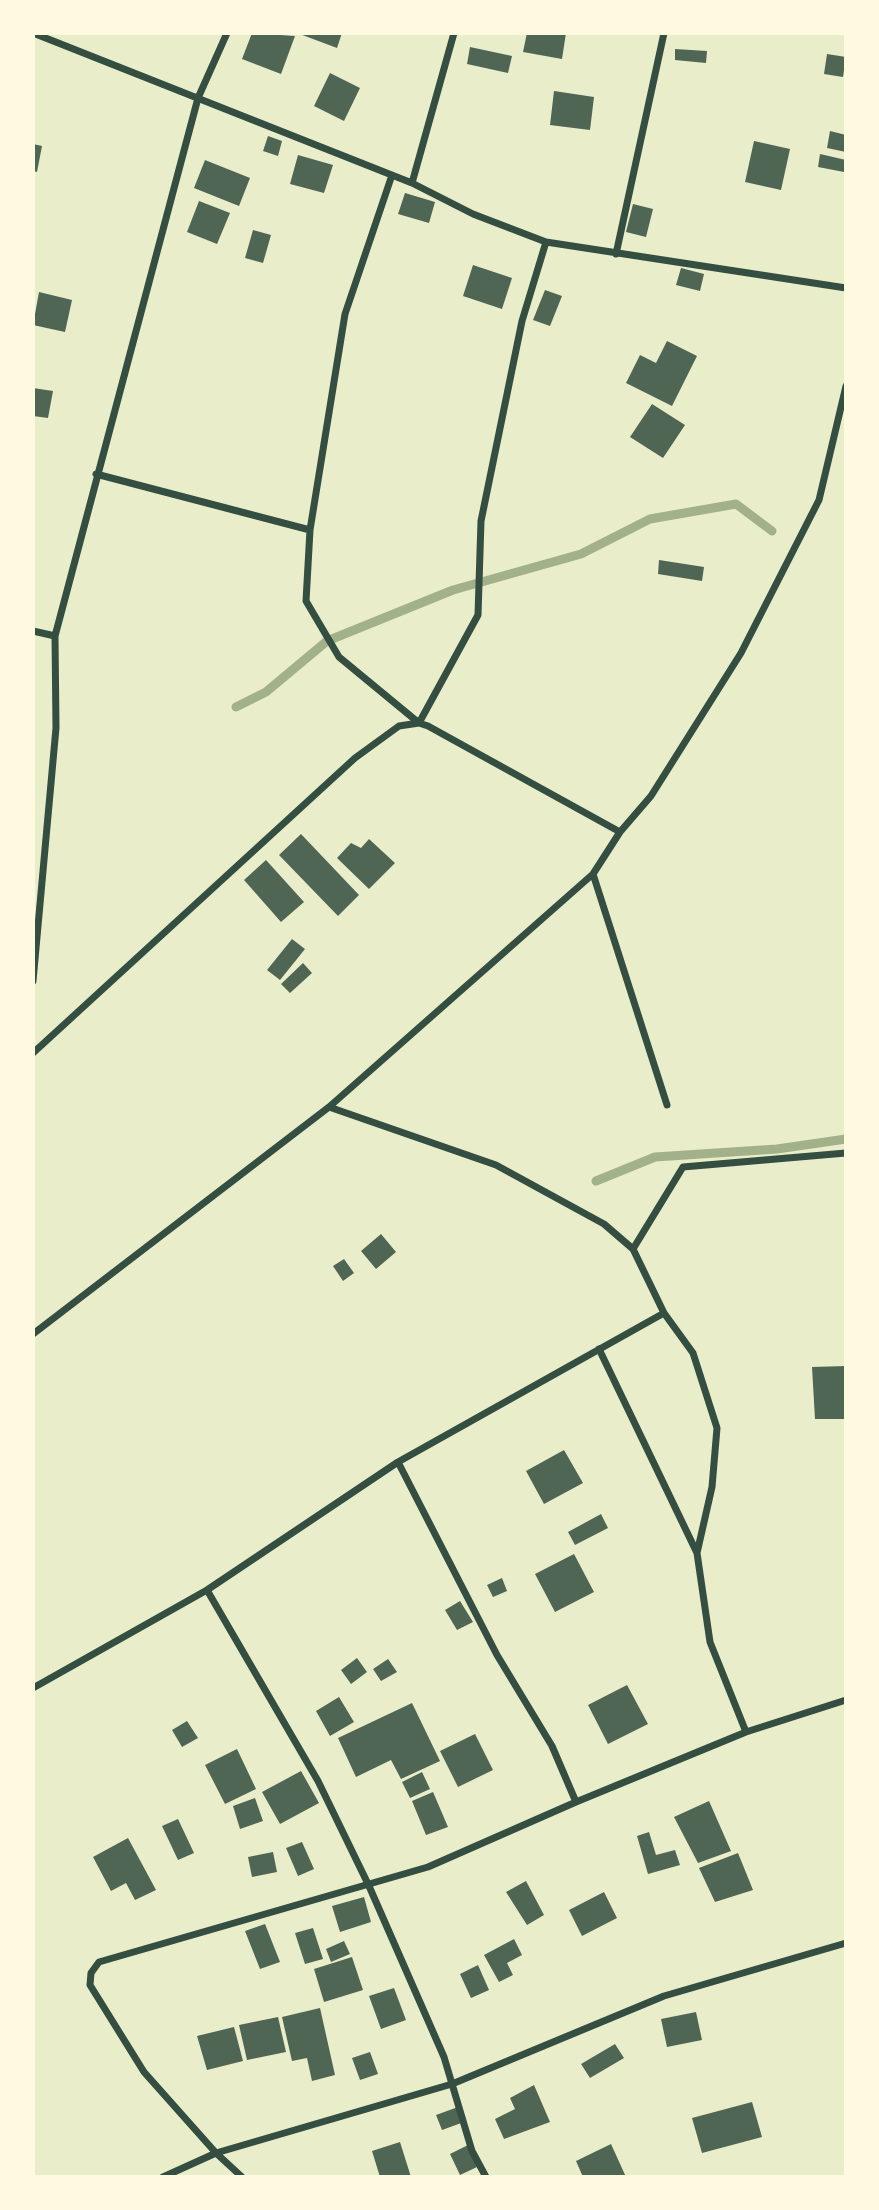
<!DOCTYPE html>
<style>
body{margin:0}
#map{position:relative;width:879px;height:2210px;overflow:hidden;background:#e9edc9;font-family:"Open Sans",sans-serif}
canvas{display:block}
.frame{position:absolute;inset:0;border:35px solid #fefae0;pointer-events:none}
</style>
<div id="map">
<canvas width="879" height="2210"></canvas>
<div class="frame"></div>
</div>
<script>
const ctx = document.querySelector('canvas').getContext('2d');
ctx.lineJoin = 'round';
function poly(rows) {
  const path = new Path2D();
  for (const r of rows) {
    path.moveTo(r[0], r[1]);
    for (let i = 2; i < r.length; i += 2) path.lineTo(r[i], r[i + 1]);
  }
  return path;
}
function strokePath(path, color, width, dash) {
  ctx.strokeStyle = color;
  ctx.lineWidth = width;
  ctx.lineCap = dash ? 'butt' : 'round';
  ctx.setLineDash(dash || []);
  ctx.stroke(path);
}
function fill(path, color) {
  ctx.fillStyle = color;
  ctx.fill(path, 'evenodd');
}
const stream = poly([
 [236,707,266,692,327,641,453,590,581,554,650,519,736,504,772,531],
 [596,1181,655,1157,777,1149,846,1139]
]);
const building = poly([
 [252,33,295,36,281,74,242,59],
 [297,33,342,33,337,48],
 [527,33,566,33,562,59,523,52],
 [470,47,512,56,508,73,467,64],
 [675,49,707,51,706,63,675,60],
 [827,54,846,57,843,77,824,74],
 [330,73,360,88,344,121,314,106],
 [554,91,594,97,590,130,550,125],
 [830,131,846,135,846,152,827,148],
 [268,136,282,141,278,156,263,151],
 [754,141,790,149,781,190,745,182],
 [33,144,42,146,37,172,33,171],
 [820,154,846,160,844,172,818,167],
 [298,155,333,165,324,193,290,184],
 [205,160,250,178,239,206,194,188],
 [405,193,435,202,429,223,398,214],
 [199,201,230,213,217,244,187,232],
 [633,204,653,209,646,237,626,232],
 [253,230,271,235,263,263,245,258],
 [473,265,512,278,502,309,463,296],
 [681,268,704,274,700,291,676,285],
 [545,290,562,296,550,326,533,320],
 [39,292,72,300,65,332,33,325],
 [667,341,697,356,672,406,626,383,640,355,656,363],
 [33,388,53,391,48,418,33,416],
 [652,404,685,425,663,458,630,437],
 [659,560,704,567,702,581,658,574],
 [301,834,359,895,338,916,279,855],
 [369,839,395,863,369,889,337,858,351,843,361,848],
 [266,860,304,902,281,922,244,880],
 [292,939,305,949,280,980,267,970],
 [303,963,312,973,290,993,281,984],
 [381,1234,396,1252,376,1269,361,1251],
 [344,1259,354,1273,343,1281,333,1266],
 [846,1366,846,1419,815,1419,812,1367],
 [564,1450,583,1483,544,1504,526,1471],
 [601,1514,608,1528,575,1545,568,1532],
 [574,1554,594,1592,555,1612,535,1574],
 [502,1578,507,1591,493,1597,487,1585],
 [460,1601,473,1622,457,1630,445,1610],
 [357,1658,367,1672,351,1684,341,1670],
 [388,1659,397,1672,381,1681,373,1669],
 [627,1685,648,1724,608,1744,588,1705],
 [339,1697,354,1722,330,1736,316,1711],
 [412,1703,440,1761,401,1779,391,1760,356,1777,338,1738],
 [187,1721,198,1738,182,1747,172,1730],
 [475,1734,493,1770,458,1787,440,1751],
 [237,1749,256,1789,225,1804,205,1765],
 [301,1771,319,1803,280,1824,262,1792],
 [422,1772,430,1789,410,1798,402,1782],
 [433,1792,448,1827,426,1835,412,1801],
 [255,1798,263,1821,240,1829,233,1806],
 [709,1801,731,1851,698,1863,674,1817],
 [178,1819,194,1853,178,1860,162,1826],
 [649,1832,656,1855,675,1850,680,1865,648,1874,637,1836],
 [128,1838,156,1890,135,1900,126,1883,111,1891,93,1857],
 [302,1842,314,1869,298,1876,286,1848],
 [273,1852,277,1872,252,1877,248,1857],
 [738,1853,753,1890,715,1902,699,1868],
 [526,1881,544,1915,527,1925,506,1892],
 [604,1892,617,1918,582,1936,569,1910],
 [364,1897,371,1922,340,1932,332,1906],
 [265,1924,280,1962,260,1969,245,1931],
 [313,1928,323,1959,305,1964,295,1933],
 [514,1939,522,1955,507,1963,513,1975,499,1982,484,1955],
 [344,1941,350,1954,331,1962,326,1949],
 [352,1957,363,1990,324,2002,314,1969],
 [478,1965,489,1990,471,1998,460,1974],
 [394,1988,406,2020,381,2029,369,1996],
 [320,2008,335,2075,312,2081,307,2058,292,2061,282,2017],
 [696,2012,702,2040,667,2047,661,2019],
 [278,2017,286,2052,247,2060,239,2025],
 [234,2027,243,2061,207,2070,197,2036],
 [615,2044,624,2058,590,2078,581,2064],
 [370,2052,378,2074,360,2080,352,2058],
 [534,2085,550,2122,504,2139,495,2119,515,2109,510,2098],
 [752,2102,762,2137,702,2153,692,2118],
 [458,2107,464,2122,442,2130,436,2115],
 [400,2142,411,2177,380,2177,372,2151],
 [611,2144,626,2177,583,2177,576,2161],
 [468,2145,477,2167,460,2175,450,2154]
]);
const minor = poly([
 [33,33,412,183,473,214,546,242,846,288],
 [392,175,345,314,310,530,306,601,339,657,419,723,478,615,481,521,522,321,546,242],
 [412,183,454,33],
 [616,254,664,33],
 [96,474,310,530],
 [33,631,55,636],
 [593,874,667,1105],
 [33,981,56,728,55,636,198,98,227,33],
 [33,1053,355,758,399,726,419,723,428,726,620,832],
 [329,1107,496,1165,604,1224,633,1249,664,1313,693,1353,717,1428,712,1487,697,1553,710,1642,746,1732],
 [633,1249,683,1167,846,1153],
 [33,1334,329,1107,593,874,620,832,651,796,741,653,819,500,846,386],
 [599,1349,697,1553],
 [207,1590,318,1781,369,1886,444,2057,472,2151,486,2177],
 [33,1688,207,1590,398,1462,664,1313],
 [576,1802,746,1732,846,1700],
 [163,2177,216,2153,452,2084,664,1996,846,1943],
 [242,2177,216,2153,144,2072,90,1985,91,1973,99,1962,428,1867,576,1802,552,1746,497,1655,398,1462]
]);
strokePath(stream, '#a3b18a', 9);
fill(building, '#4f6655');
strokePath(minor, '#344e41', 7);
</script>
